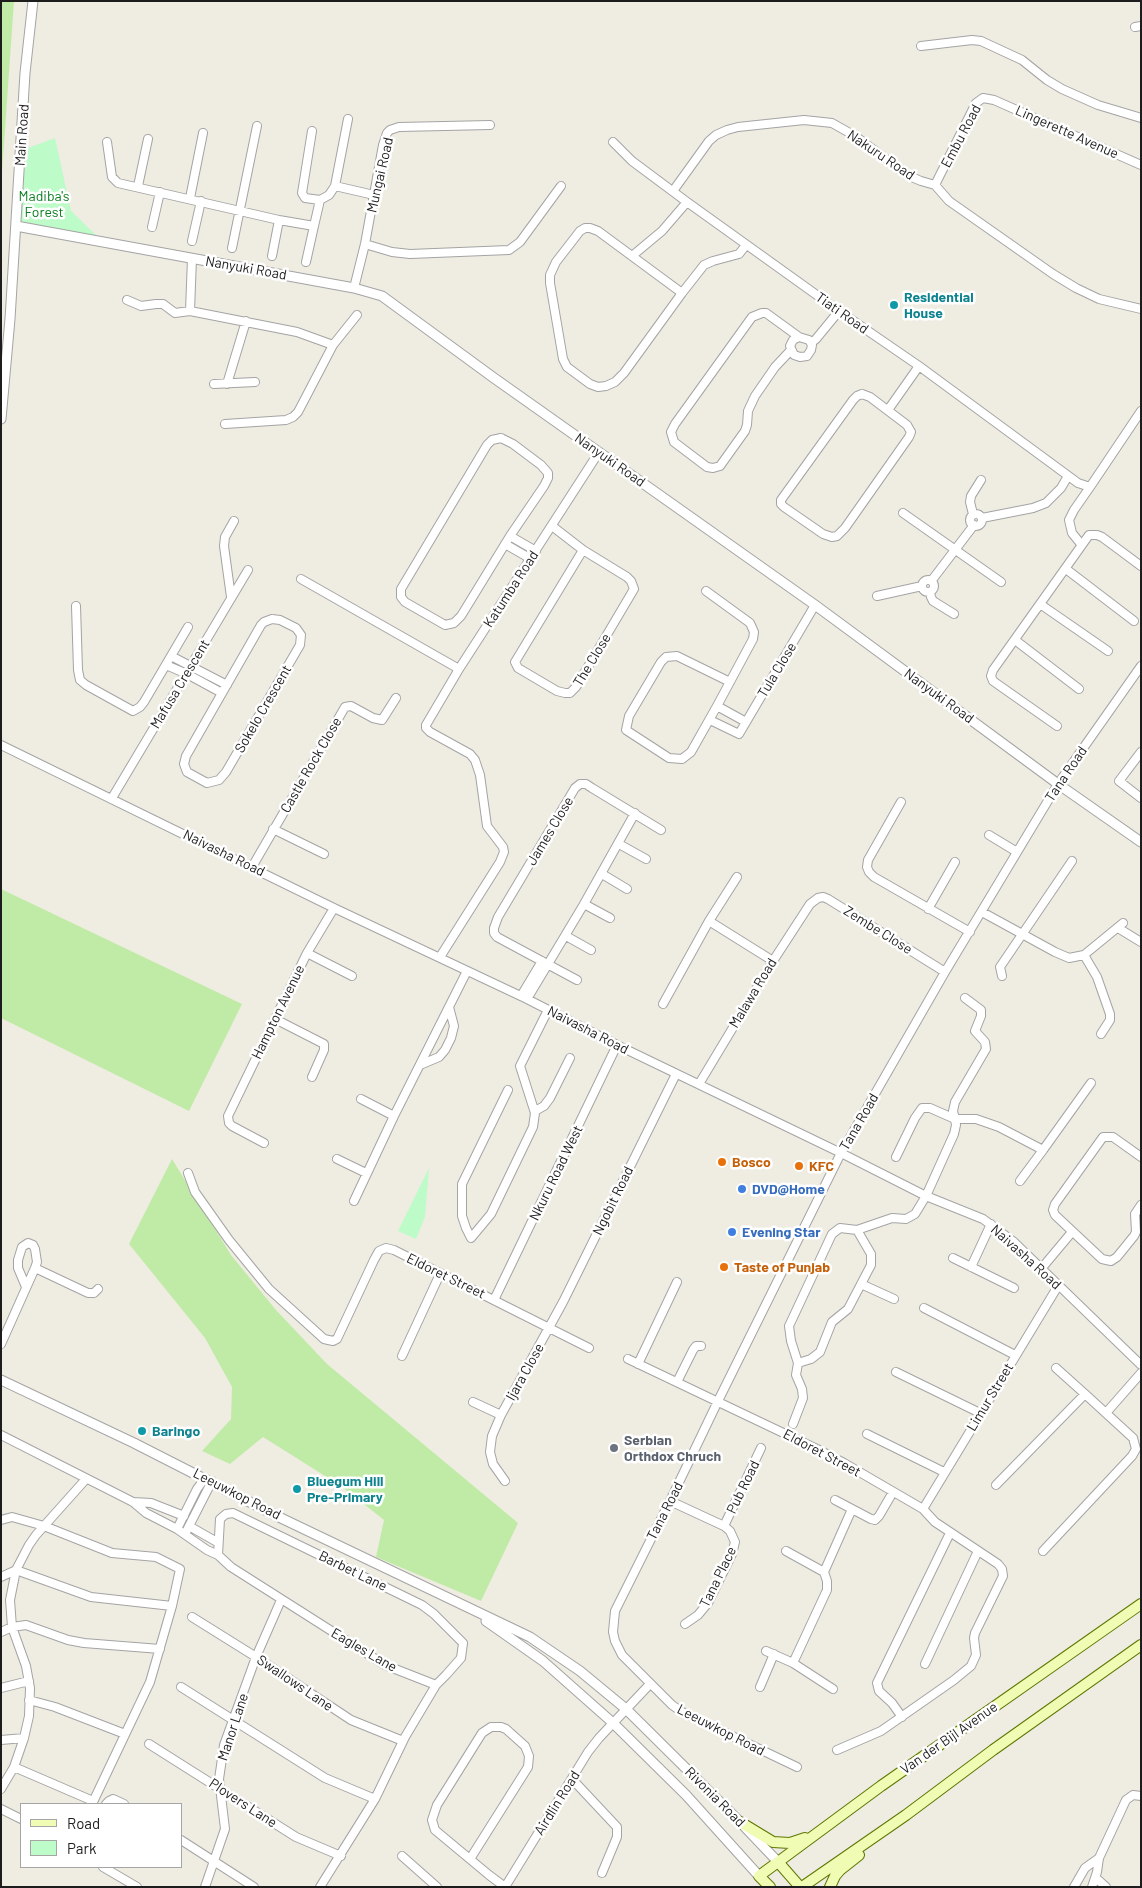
<!DOCTYPE html>
<style>
body{margin:0}
#map{position:relative;width:1142px;height:1888px;overflow:hidden;background:#efece2;font-family:Barlow,sans-serif}
canvas{display:block}
.frame{position:absolute;inset:0;border:2px solid #1d1d1d;pointer-events:none}
.legend{position:absolute;left:20px;top:1803px;width:162px;height:65px;box-sizing:border-box;background:#fff;border:1px solid #a5a5a5;margin:0;padding:6px 9px;list-style:none;font-size:15px;color:#1d1d1d}
.legend li{display:flex;align-items:center;gap:10px;height:25px}
.legend b{width:25px;border:1px solid #a5a5a5}
</style>
<div id="map">
<canvas width="1142" height="1888"></canvas>
<div class="frame"></div>
<ul class="legend">
<li><b style="height:6px;background:#f0fbb3"></b>Road</li>
<li><b style="height:14px;background:#bdfbc9"></b>Park</li>
</ul>
</div>
<script>
const ctx = document.querySelector('canvas').getContext('2d');
ctx.lineJoin = 'round';
function fill(path, color) {
  ctx.fillStyle = color;
  ctx.fill(path, 'evenodd');
}
function poly(rows) {
  const path = new Path2D();
  for (const r of rows) {
    if (r.length === 3) {
      path.moveTo(r[0] + r[2], r[1]);
      path.arc(r[0], r[1], r[2], 0, 2 * Math.PI);
      continue;
    }
    path.moveTo(r[0], r[1]);
    for (let i = 2; i < r.length; i += 2) path.lineTo(r[i], r[i + 1]);
  }
  return path;
}
function strokePath(path, color, width, dash) {
  ctx.strokeStyle = color;
  ctx.lineWidth = width;
  ctx.lineCap = dash ? 'butt' : 'round';
  ctx.setLineDash(dash || []);
  ctx.stroke(path);
}
function drawText(font, color, halo, rows, align = 'center') {
  ctx.font = font + ' Barlow,sans-serif';
  ctx.lineWidth = 5;
  ctx.setLineDash([]);
  ctx.textBaseline = 'middle';
  ctx.strokeStyle = halo;
  ctx.fillStyle = color;
  for (const [text, x, y, turn = 0] of rows) {
    ctx.save();
    ctx.translate(x, y);
    ctx.rotate((+turn || 0) * Math.PI / 180);
    ctx.textAlign = isNaN(turn) ? turn : align;
    if (halo) ctx.strokeText(text, 0, 0);
    ctx.fillText(text, 0, 0);
    ctx.restore();
  }
}
const grass = poly([
 [1,1,14,1,1,186],
 [1,889,242,1004,189,1111,1,1018],
 [172,1159,231,1255,276,1310,327,1364,518,1523,481,1601,376,1557,384,1520,341,1486,263,1437,230,1464,202,1451,231,1419,232,1387,205,1338,129,1244]
]);
const park = poly([
 [55,138,71,211,98,237,26,226,20,221,18,214,28,148],
 [429,1168,425,1217,416,1239,398,1231]
]);
const minor = poly([
 [1135,27,1141,26],
 [921,46,972,40,981,41,1022,60,1047,80,1062,89,1098,105,1141,118],
 [312,131,302,193,305,198,320,200],
 [107,142,112,177,118,183,279,220,314,226,320,200,329,195,335,186,374,195],
 [613,142,632,161,687,202,839,311,919,366,1078,483,1090,487,1141,411],
 [935,185,976,103,983,98,994,100,1141,165],
 [138,186,148,139],
 [335,186,348,119],
 [673,191,709,141,716,135,727,130,738,127,804,120,832,123,855,136,909,176,921,181,935,185,949,201,1053,274,1076,288,1099,299,1141,309],
 [190,198,203,133],
 [152,227,160,192],
 [192,241,201,201],
 [365,244,392,252,410,254,509,250,520,242,561,186],
 [232,248,257,126],
 [272,256,279,220],
 [632,256,662,231,687,202],
 [306,262,314,226],
 [354,288,365,244,383,145,387,133,390,130,399,127,490,125],
 [682,293,598,231,590,228,585,228,580,231,556,262,550,275,550,283,563,359,567,367,590,384,598,387,606,386,615,382,624,373,682,293,704,265,713,261,739,254,746,245],
 [127,300,141,306,156,304,163,304,175,313,190,311,297,332,333,345,298,412,293,417,286,420,225,424],
 [190,311,192,258],
 [811,343,816,339,839,311],
 [333,345,357,315],
 [791,350,775,367,755,396,748,411,747,425,745,431,720,466,713,468,707,467,674,442,671,432,675,424,752,317,762,313,766,313,799,337,809,340,812,345,811,350,807,356,800,357,794,355,790,346,793,340,799,337],
 [214,384,255,382],
 [227,384,246,321],
 [862,394,870,397,907,425,911,432,909,437,845,528,837,536,832,537,823,534,784,507,781,504,781,500,853,400,857,396,862,394],
 [888,410,919,366],
 [501,438,513,444,541,465,548,473,548,478,544,486,510,536,461,616,454,623,445,625,405,602,401,597,401,589,487,445,492,440,501,438],
 [903,513,1001,582],
 [976,520,6],
 [973,514,970,502,971,496,981,480],
 [982,518,1033,508,1046,503,1061,488,1068,476],
 [552,526,583,550,627,577,631,581,634,589,576,687,570,693,565,693,557,691,518,668,515,662,583,550],
 [510,536,536,551],
 [505,544,531,559],
 [1081,544,1072,533,1069,520,1074,510,1090,487],
 [1066,569,1134,621],
 [301,579,459,669],
 [928,586,6],
 [932,580,974,525],
 [706,591,750,623,754,632,753,639,717,706,691,752,682,759,669,758,626,730,629,716,661,662,666,657,677,656,730,682],
 [930,592,931,597,933,601,954,614],
 [877,596,922,586],
 [231,597,224,546,225,537,234,521],
 [1040,604,1108,651],
 [76,606,78,670,80,680,86,685,133,711,140,707,144,702,188,627],
 [272,619,280,620,296,628,301,635,300,645,226,772,219,780,207,783,187,772,184,764,186,756,261,625,264,622,272,619],
 [1015,640,1079,689],
 [171,656,227,685],
 [166,665,187,674,222,693],
 [717,706,746,722],
 [710,720,739,734,815,605],
 [1057,726,993,681,991,676,993,670,1089,535,1097,535,1102,537,1141,566],
 [1,745,334,908,527,999,617,1045,841,1153,926,1196,983,1219,1014,1242,1141,1365],
 [1141,752,1119,781,1141,798],
 [112,798,248,570],
 [901,802,868,860,867,867,869,872,874,877,970,932],
 [273,829,324,854],
 [989,835,1017,852],
 [619,844,646,859],
 [252,867,345,707,351,706,373,718,382,720,396,698],
 [602,874,627,889],
 [584,904,610,918],
 [928,909,955,862],
 [982,912,1055,952,1069,958,1084,955,1123,923],
 [709,921,773,961],
 [1118,928,1141,942],
 [566,936,591,950],
 [307,953,352,976],
 [1084,955,1097,977,1110,1014,1110,1020,1101,1034],
 [440,957,500,862,504,852,503,847,487,826,480,775,475,760,470,754,430,732,426,728,426,725,459,669,599,452],
 [1002,976,1000,967,1072,861],
 [577,980,497,937,494,933,494,928,498,917,575,788,580,784,586,784,592,788,661,830],
 [521,996,542,961],
 [965,998,981,1010,981,1016,975,1031,985,1042,986,1049,955,1102,953,1111,955,1119,976,1119,999,1127,1043,1150,1091,1083],
 [527,999,584,904,635,813],
 [663,1004,709,921,737,877],
 [275,1019,324,1044,324,1050,312,1077],
 [420,1065,439,1057,445,1050,451,1038,454,1026,449,1007],
 [699,1084,773,961,810,904,818,898,823,897,828,899,945,972],
 [508,1090,462,1184,462,1216,466,1228,471,1238,491,1214,533,1127,535,1113,520,1066,548,1010],
 [361,1099,394,1116],
 [535,1111,544,1106,550,1098,570,1058],
 [264,1143,232,1126,229,1123,228,1116,307,953,334,908],
 [1141,1157,1113,1137,1103,1137,1055,1204,1053,1210,1055,1215,1102,1259,1111,1261,1117,1257,1134,1236,1136,1232,1135,1214,1141,1205],
 [337,1159,366,1173],
 [188,1173,195,1192,229,1240,269,1289,324,1339,333,1341,337,1339,374,1260,379,1251,386,1248,394,1250,589,1348],
 [1020,1181,1043,1150],
 [354,1201,394,1116,467,971],
 [953,1258,1014,1288],
 [971,1267,991,1224],
 [35,1268,88,1293,94,1293,98,1289],
 [1041,1269,1072,1232],
 [861,1284,894,1299],
 [494,1300,617,1045],
 [924,1308,1015,1355],
 [1,1344,35,1268,37,1262,35,1249,33,1245,28,1243,22,1247,18,1260,18,1268,26,1287],
 [402,1356,440,1274],
 [628,1359,817,1449,844,1463,923,1509,935,1522,998,1564,1002,1569,1003,1576,975,1633,974,1638,976,1655,971,1666,954,1680,881,1731,837,1750],
 [798,1363,791,1341,789,1326,832,1234,840,1228,857,1230,892,1218,906,1219,915,1214,926,1196,954,1134,956,1125,955,1119,930,1108,922,1108,915,1118,896,1157],
 [638,1364,677,1282],
 [1056,1368,1085,1394],
 [896,1372,980,1413],
 [677,1382,693,1350,696,1346,701,1346],
 [473,1402,501,1415],
 [1106,1413,1141,1373],
 [793,1424,803,1398,802,1389,796,1375,798,1363,811,1359,820,1352,832,1322,848,1309,871,1265,871,1254,857,1230],
 [867,1434,944,1472],
 [1,1435,133,1502,146,1513,177,1529,207,1550,218,1555,231,1567,385,1665,436,1685],
 [505,1481,493,1464,490,1452,492,1436,501,1415,563,1302,676,1074],
 [996,1485,1085,1394,1133,1438,1136,1449,1132,1456,1043,1551],
 [835,1500,871,1519,875,1520,879,1516,893,1492],
 [670,1501,724,1526,730,1531,735,1542,732,1554,708,1603,698,1615,685,1624],
 [133,1502,151,1503,184,1516],
 [923,1509,1058,1286],
 [1,1520,12,1517,44,1526,112,1553,156,1557,180,1569,172,1606,150,1682,92,1804],
 [189,1526,217,1542],
 [724,1526,761,1448],
 [177,1529,197,1489,205,1478],
 [185,1534,212,1481],
 [786,1551,824,1572],
 [218,1555,220,1519,226,1514,233,1513,422,1605,434,1614,463,1643,461,1658,446,1675,436,1685,405,1737,375,1799,320,1887],
 [1,1577,16,1570,91,1597,172,1606],
 [192,1617,256,1657,351,1720,403,1741],
 [1,1632,12,1627,26,1625,68,1640,84,1643,160,1649],
 [766,1651,793,1663,833,1689],
 [793,1663,827,1590,827,1581,824,1572,852,1509],
 [925,1664,978,1551],
 [181,1687,325,1778,375,1799],
 [760,1687,774,1654],
 [1,1688,29,1681],
 [29,1700,55,1707,125,1734],
 [902,1717,892,1703,879,1691,877,1683,950,1533],
 [1,1740,24,1738],
 [149,1744,296,1837,341,1856],
 [14,1767,93,1801],
 [797,1767,682,1712,672,1705,622,1655,615,1641,613,1632,615,1611,670,1501,718,1401,841,1153,945,972,1058,784,1141,666],
 [572,1779,617,1827,617,1837,602,1873],
 [1,1789,14,1767,24,1738,29,1716,30,1688,26,1666,12,1627,10,1600,16,1570,29,1545,36,1535,86,1479],
 [106,1804,109,1801,113,1799,124,1804],
 [1,1809,21,1819],
 [181,1840,254,1887],
 [402,1856,437,1887],
 [470,1859,528,1767,529,1756,525,1746,506,1729,501,1727,491,1727,482,1733,437,1805,432,1820,435,1830,489,1875,505,1887],
 [103,1867,137,1887],
 [1096,1878,1106,1887],
 [205,1887,225,1829,219,1779,224,1745,256,1657,281,1600],
 [505,1887,588,1752,599,1738,650,1684],
 [1074,1887,1085,1868,1099,1858],
 [1092,1887,1097,1872,1099,1858,1126,1800,1133,1795,1141,1796]
]);
const tertiary = poly([
 [16,226,354,288,382,296,494,378,815,605,1058,784,1141,842],
 [1,419,10,319,25,73,33,1],
 [1,1380,134,1443,283,1519,530,1637,580,1671,626,1709,740,1822,779,1863],
 [486,1621,543,1661,613,1723,686,1795,759,1876]
]);
const secondary = poly([
 [740,1822,773,1842,790,1843,805,1838],
 [779,1863,800,1887],
 [770,1887,759,1876,881,1786,1141,1604],
 [802,1887,906,1815,993,1750,1141,1645],
 [830,1887,835,1876,840,1870,859,1855]
]);
const markers = [
 [894,305,5,"#0f9aa8"],
 [722,1162,5,"#e8710a"],
 [799,1166,5,"#e8710a"],
 [742,1189,5,"#3f7fe0"],
 [732,1232,5,"#3f7fe0"],
 [724,1267,5,"#e8710a"],
 [142,1431,5,"#0f9aa8"],
 [614,1448,5,"#6b7280"],
 [297,1489,5,"#0f9aa8"]
];
const streetNames = [
 ["Lingerette Avenue",1067,132,24],
 ["Main Road",22,135,-86],
 ["Embu Road",961,136,-62],
 ["Nakuru Road",881,155,34],
 ["Mungai Road",380,175,-77],
 ["Nanyuki Road",246,268,10],
 ["Tiati Road",842,313,35],
 ["Nanyuki Road",610,460,35],
 ["Katumba Road",511,589,-57],
 ["The Close",592,660,-59],
 ["Tula Close",777,670,-59],
 ["Mafusa Crescent",180,684,-59],
 ["Nanyuki Road",939,696,36],
 ["Sokelo Crescent",263,709,-60],
 ["Castle Rock Close",311,765,-60],
 ["Tana Road",1066,774,-56],
 ["James Close",550,831,-59],
 ["Naivasha Road",224,853,26],
 ["Zembe Close",878,930,32],
 ["Malawa Road",753,993,-59],
 ["Hampton Avenue",278,1012,-64],
 ["Naivasha Road",588,1030,27],
 ["Tana Road",859,1122,-60],
 ["Nkuru Road West",556,1173,-64],
 ["Ngobit Road",613,1201,-64],
 ["Naivasha Road",1026,1257,42],
 ["Eldoret Street",446,1276,26],
 ["Ijara Close",525,1372,-61],
 ["Limur Street",990,1397,-59],
 ["Eldoret Street",822,1453,28],
 ["Pub Road",743,1487,-64],
 ["Leeuwkop Road",237,1494,27],
 ["Tana Road",665,1511,-63],
 ["Barbet Lane",353,1571,26],
 ["Tana Place",718,1577,-64],
 ["Eagles Lane",364,1650,30],
 ["Swallows Lane",295,1683,34],
 ["Manor Lane",233,1727,-72],
 ["Leeuwkop Road",721,1730,27],
 ["Van der Bijl Avenue",949,1738,-35],
 ["Rivonia Road",715,1797,45],
 ["Plovers Lane",243,1803,33],
 ["Airdlin Road",557,1803,-58]
];
const parkNames = [
 ["Madiba's",44,196],
 ["Forest",44,212]
];
const cultureNames = [
 ["Residential",904,297],
 ["House",904,313],
 ["Baringo",152,1431],
 ["Bluegum Hill",307,1481],
 ["Pre-Primary",307,1497]
];
const foodNames = [
 ["Bosco",732,1162],
 ["KFC",809,1166],
 ["Taste of Punjab",734,1267]
];
const shopNames = [
 ["DVD@Home",752,1189],
 ["Evening Star",742,1232]
];
const worshipNames = [
 ["Serbian",624,1440],
 ["Orthdox Chruch",624,1456]
];
fill(grass, '#c0eba6');
fill(park, '#bdfbc9');
strokePath(minor, '#a4a4a4', 10);
strokePath(tertiary, '#a4a4a4', 11);
strokePath(secondary, '#5d7701', 12);
strokePath(minor, '#fff', 8);
strokePath(tertiary, '#fff', 9);
strokePath(secondary, '#f0fbb3', 10);
for (const [x, y, r, color] of markers) {
  const dot = new Path2D();
  dot.arc(x, y, r, 0, 2 * Math.PI);
  ctx.fillStyle = color;
  ctx.fill(dot);
  strokePath(dot, '#fff', 2);
}
drawText('14px', '#1d1d1d', '#fff', streetNames);
drawText('14px', '#087e1f', '#fff', parkNames);
drawText('bold 14px', '#0d838f', '#fff', cultureNames, 'left');
drawText('bold 14px', '#c56008', '#fff', foodNames, 'left');
drawText('bold 14px', '#366cbe', '#fff', shopNames, 'left');
drawText('bold 14px', '#5b616d', '#fff', worshipNames, 'left');
</script>
